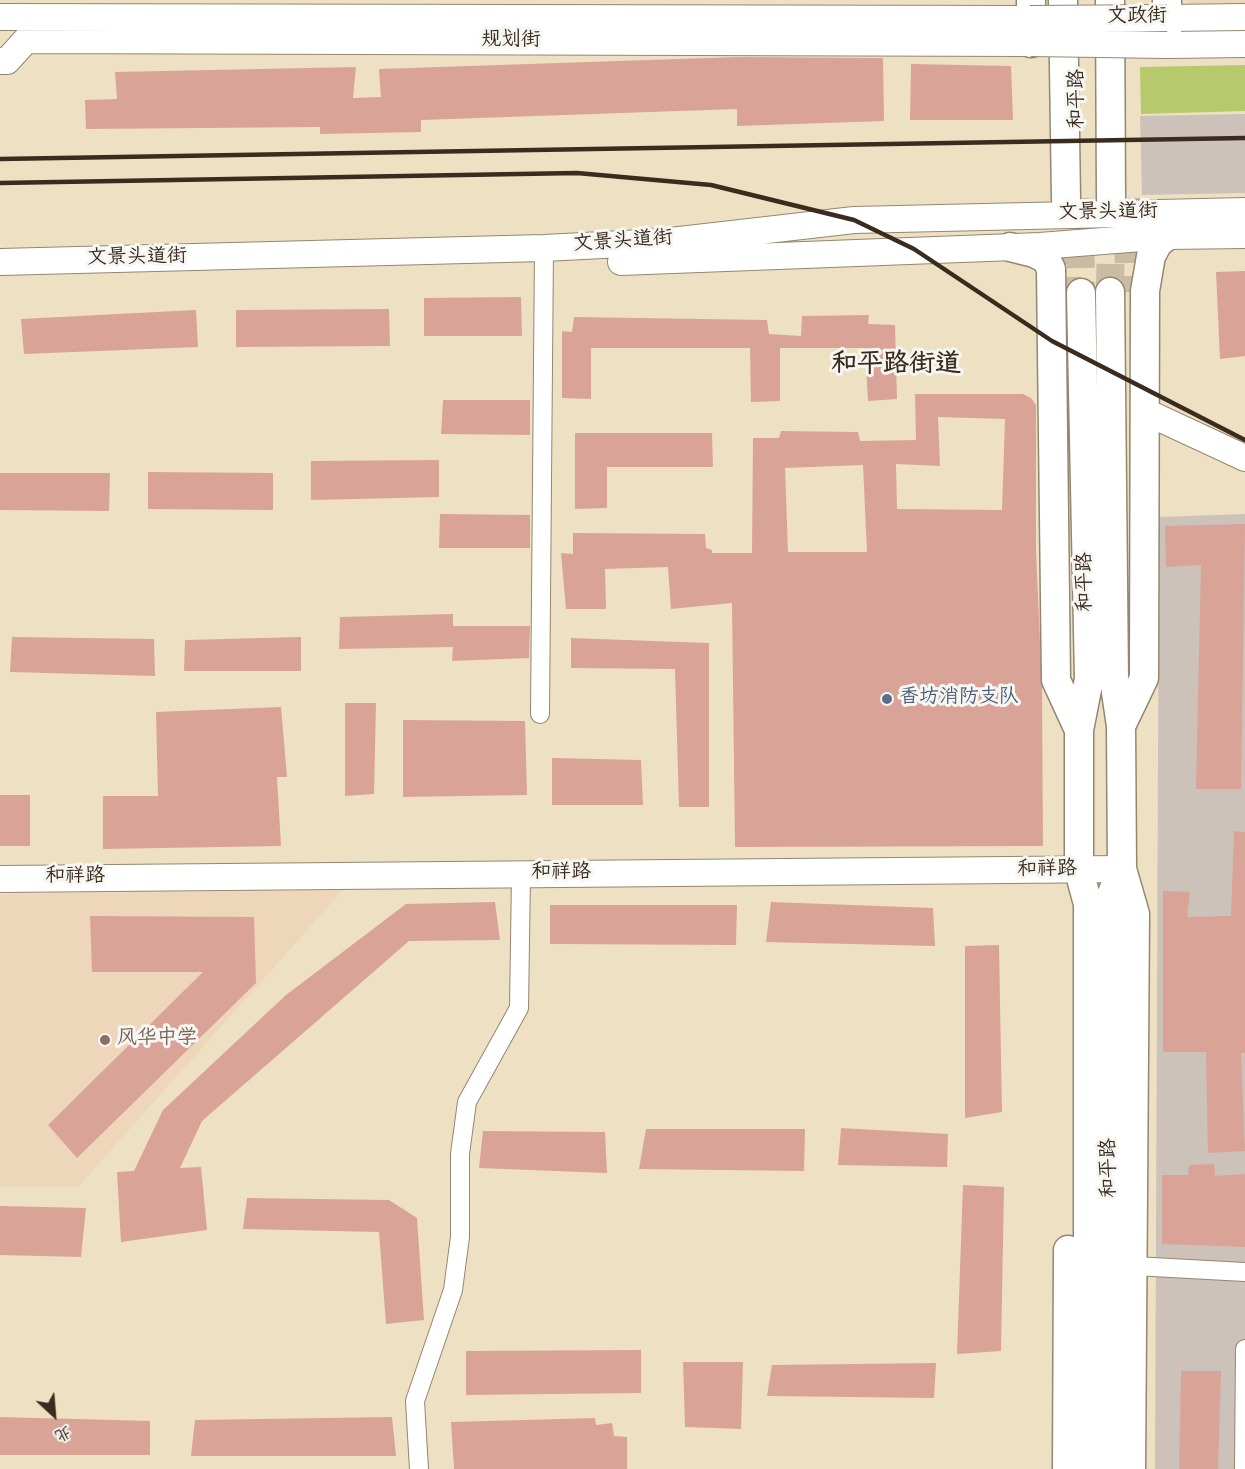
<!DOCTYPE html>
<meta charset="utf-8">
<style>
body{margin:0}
#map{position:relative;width:1245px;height:1469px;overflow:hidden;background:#eee1c3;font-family:"Gochi Hand","LXGW WenKai TC",sans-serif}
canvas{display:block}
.north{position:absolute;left:24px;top:1385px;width:60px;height:60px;-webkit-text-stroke:4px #f6f6f2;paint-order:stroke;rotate:154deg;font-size:16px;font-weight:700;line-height:24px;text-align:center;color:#3b2a1e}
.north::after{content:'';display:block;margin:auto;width:21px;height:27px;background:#3b2a1e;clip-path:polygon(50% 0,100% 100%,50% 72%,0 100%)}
</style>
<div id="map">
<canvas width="1245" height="1469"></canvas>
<div class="north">北</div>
</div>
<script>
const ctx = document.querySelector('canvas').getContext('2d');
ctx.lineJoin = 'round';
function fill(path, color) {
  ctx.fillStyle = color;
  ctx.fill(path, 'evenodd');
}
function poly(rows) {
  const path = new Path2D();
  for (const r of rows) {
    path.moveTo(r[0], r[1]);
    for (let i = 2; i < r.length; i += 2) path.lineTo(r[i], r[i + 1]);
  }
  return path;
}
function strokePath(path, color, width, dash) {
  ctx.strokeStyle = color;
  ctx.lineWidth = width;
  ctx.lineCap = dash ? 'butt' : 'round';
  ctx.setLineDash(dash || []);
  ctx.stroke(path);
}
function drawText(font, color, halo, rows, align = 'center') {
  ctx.font = font + ' "Gochi Hand","LXGW WenKai TC",sans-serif';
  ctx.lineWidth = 6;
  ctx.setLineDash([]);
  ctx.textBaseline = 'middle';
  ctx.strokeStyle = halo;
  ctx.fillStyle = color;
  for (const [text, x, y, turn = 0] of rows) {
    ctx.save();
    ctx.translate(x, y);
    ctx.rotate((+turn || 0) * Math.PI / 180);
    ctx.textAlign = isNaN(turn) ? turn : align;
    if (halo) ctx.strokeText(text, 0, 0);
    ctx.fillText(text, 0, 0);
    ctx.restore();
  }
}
const built = poly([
 [1189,0,1245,0,1245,3,1189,4],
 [343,890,78,1187,0,1186,0,894]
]);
const industrial = poly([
 [1245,114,1245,193,1142,195,1140,116],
 [1245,514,1245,1469,1155,1469,1159,517]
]);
const green = poly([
 [1245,65,1245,111,1141,114,1140,67]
]);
const building = poly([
 [738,57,883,58,884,121,737,126,737,109,421,120,421,132,320,134,320,127,86,129,85,100,117,99,115,72,356,67,353,98,381,97,379,69],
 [911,64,1011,66,1013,120,910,120],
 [1245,271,1245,356,1220,359,1216,272],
 [521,297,522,336,424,336,424,298],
 [389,309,390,346,236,347,236,310],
 [196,310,198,347,24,354,21,319],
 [869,315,868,324,895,325,897,399,868,401,865,348,780,348,780,401,751,402,750,348,591,348,591,399,562,398,562,331,572,332,574,317,767,320,769,334,801,336,802,316],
 [915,394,1023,394,1031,398,1036,405,1036,550,1042,688,1043,846,735,847,732,603,671,609,668,567,605,569,606,609,566,609,561,553,573,554,573,533,705,534,706,548,712,550,712,553,752,553,753,438,779,438,781,431,858,432,860,441,916,440],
 [938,417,1005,419,1002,510,897,509,896,464,940,466],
 [863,465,867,552,788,552,785,468],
 [443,400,530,400,530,435,441,434],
 [575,433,712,433,713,467,607,467,607,508,575,509],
 [439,460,439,497,311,500,311,461],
 [148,472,273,473,273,510,148,509],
 [0,473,110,473,109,511,0,510],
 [440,514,530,515,530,548,439,548],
 [1245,524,1241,789,1196,789,1201,565,1166,567,1165,526],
 [453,614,453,626,530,626,529,658,452,661,453,647,339,649,340,617],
 [12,637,154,639,155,676,10,672],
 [301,637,301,671,184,671,185,640],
 [571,638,709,643,709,807,679,807,675,669,571,668],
 [345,703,376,703,374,794,345,796],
 [281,707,287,777,277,777,281,846,103,849,103,796,158,796,156,712],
 [403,720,525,721,527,795,403,797],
 [552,758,641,760,643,805,552,805],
 [0,795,30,795,30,846,0,846],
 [1234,831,1245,832,1245,1053,1241,1053,1245,1151,1208,1153,1206,1052,1163,1052,1163,891,1190,892,1187,917,1231,916],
 [495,902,500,940,409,941,202,1121,180,1168,201,1167,207,1230,121,1242,117,1172,134,1171,163,1110,286,995,406,904],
 [771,902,933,908,935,946,766,942],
 [550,905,737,905,736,945,550,944],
 [90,916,254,917,256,983,77,1158,48,1125,203,972,92,972],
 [999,945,1002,1112,965,1118,965,946],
 [841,1128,948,1134,947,1167,838,1165],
 [646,1129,805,1129,804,1171,639,1169],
 [483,1131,605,1132,607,1173,479,1168],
 [1214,1164,1215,1176,1245,1174,1245,1247,1162,1244,1162,1175,1188,1175,1189,1165],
 [963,1185,1004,1187,1001,1351,957,1354],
 [247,1198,389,1200,417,1218,424,1320,386,1324,379,1232,243,1229],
 [0,1206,86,1208,81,1257,0,1255],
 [641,1350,641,1393,466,1395,466,1351],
 [683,1362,743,1362,741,1429,685,1427],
 [936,1363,934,1398,767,1396,772,1365],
 [1181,1371,1221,1371,1218,1469,1179,1469],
 [0,1417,150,1421,150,1455,0,1455],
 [392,1417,396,1456,191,1456,195,1420],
 [595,1418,596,1425,612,1423,614,1436,627,1437,627,1469,454,1469,451,1422]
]);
const secondaryTunnel = poly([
 [1127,198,1128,292],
 [1066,199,1068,293]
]);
const primaryTunnel = poly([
 [1080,198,1081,293],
 [1110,292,1111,216]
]);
const street = poly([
 [540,714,544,248],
 [1134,1266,1245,1272],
 [419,1469,415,1401,453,1290,460,1237,460,1154,467,1102,519,1008,521,875],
 [1244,1469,1245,1349]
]);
const secondary = poly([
 [0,17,1030,19],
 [1167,18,1245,17],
 [1167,45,1245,44],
 [0,61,7,61,26,40,1031,43],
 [0,262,544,248,662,242,854,220,1245,211],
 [621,262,1040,246,1167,236,1245,235],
 [1146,412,1245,458],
 [0,879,1122,869]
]);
const primary = poly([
 [1031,0,1031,43],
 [1063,0,1066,199],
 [1110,0,1111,198],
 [1167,43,1167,0],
 [1010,247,1034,253,1046,259,1051,269,1056,680,1079,730],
 [1081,293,1089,679,1079,730,1079,871,1088,904,1088,1469],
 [1121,726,1144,678,1145,291,1151,256,1158,243,1167,236],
 [1122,869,1135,914,1131,1469],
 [1067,1469,1068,1250],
 [1110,1469,1112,1265,1108,903,1122,869,1121,726,1114,679,1110,292]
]);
const rail = poly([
 [0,159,1245,138],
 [0,183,577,173,711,185,854,220,914,249,1052,341,1245,440]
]);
const secondaryBridge = poly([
 [1030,19,1167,18],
 [1031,43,1167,45]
]);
const markers = [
 [887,699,6,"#5c6f8a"],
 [105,1040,6,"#8d6e63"]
];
const streetNames = [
 ["文政街",1137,18],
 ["规划街",511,42],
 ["和平路",1079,99,-90],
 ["文景头道街",1108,214,-1],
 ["文景头道街",623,243,-4],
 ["文景头道街",137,259,-1],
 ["和平路",1087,582,-91],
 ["和祥路",1047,871,-1],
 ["和祥路",561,874],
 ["和祥路",75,878],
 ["和平路",1111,1168,-91]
];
const serviceNames = [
 ["香坊消防支队",899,699]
];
const educationNames = [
 ["风华中学",117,1040]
];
const districtNames = [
 ["和平路街道",896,367]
];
fill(built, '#eed6bb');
fill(industrial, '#ccc2b9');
fill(green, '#b6c96d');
fill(building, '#daa398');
strokePath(secondaryTunnel, '#cabca2', 26, [26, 13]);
strokePath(primaryTunnel, '#cabca2', 28, [28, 14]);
strokePath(street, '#948670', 20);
strokePath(secondary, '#948670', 28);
strokePath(primary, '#948670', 31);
strokePath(street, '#fff', 18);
strokePath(secondary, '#fff', 26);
strokePath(primary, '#fff', 28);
strokePath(rail, '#3b2a1e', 4.5);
strokePath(secondaryBridge, '#948670', 28, []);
strokePath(secondaryBridge, '#fff', 26);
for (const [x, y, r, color] of markers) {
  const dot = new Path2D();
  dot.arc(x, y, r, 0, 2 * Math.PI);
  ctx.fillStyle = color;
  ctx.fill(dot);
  strokePath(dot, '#f6f6f2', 2);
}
drawText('20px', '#3b2a1e', '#f6f6f2', streetNames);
drawText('20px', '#4e5e75', '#f6f6f2', serviceNames, 'left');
drawText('20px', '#785e54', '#f6f6f2', educationNames, 'left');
drawText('bold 26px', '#3b2a1e', '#f6f6f2', districtNames);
</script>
